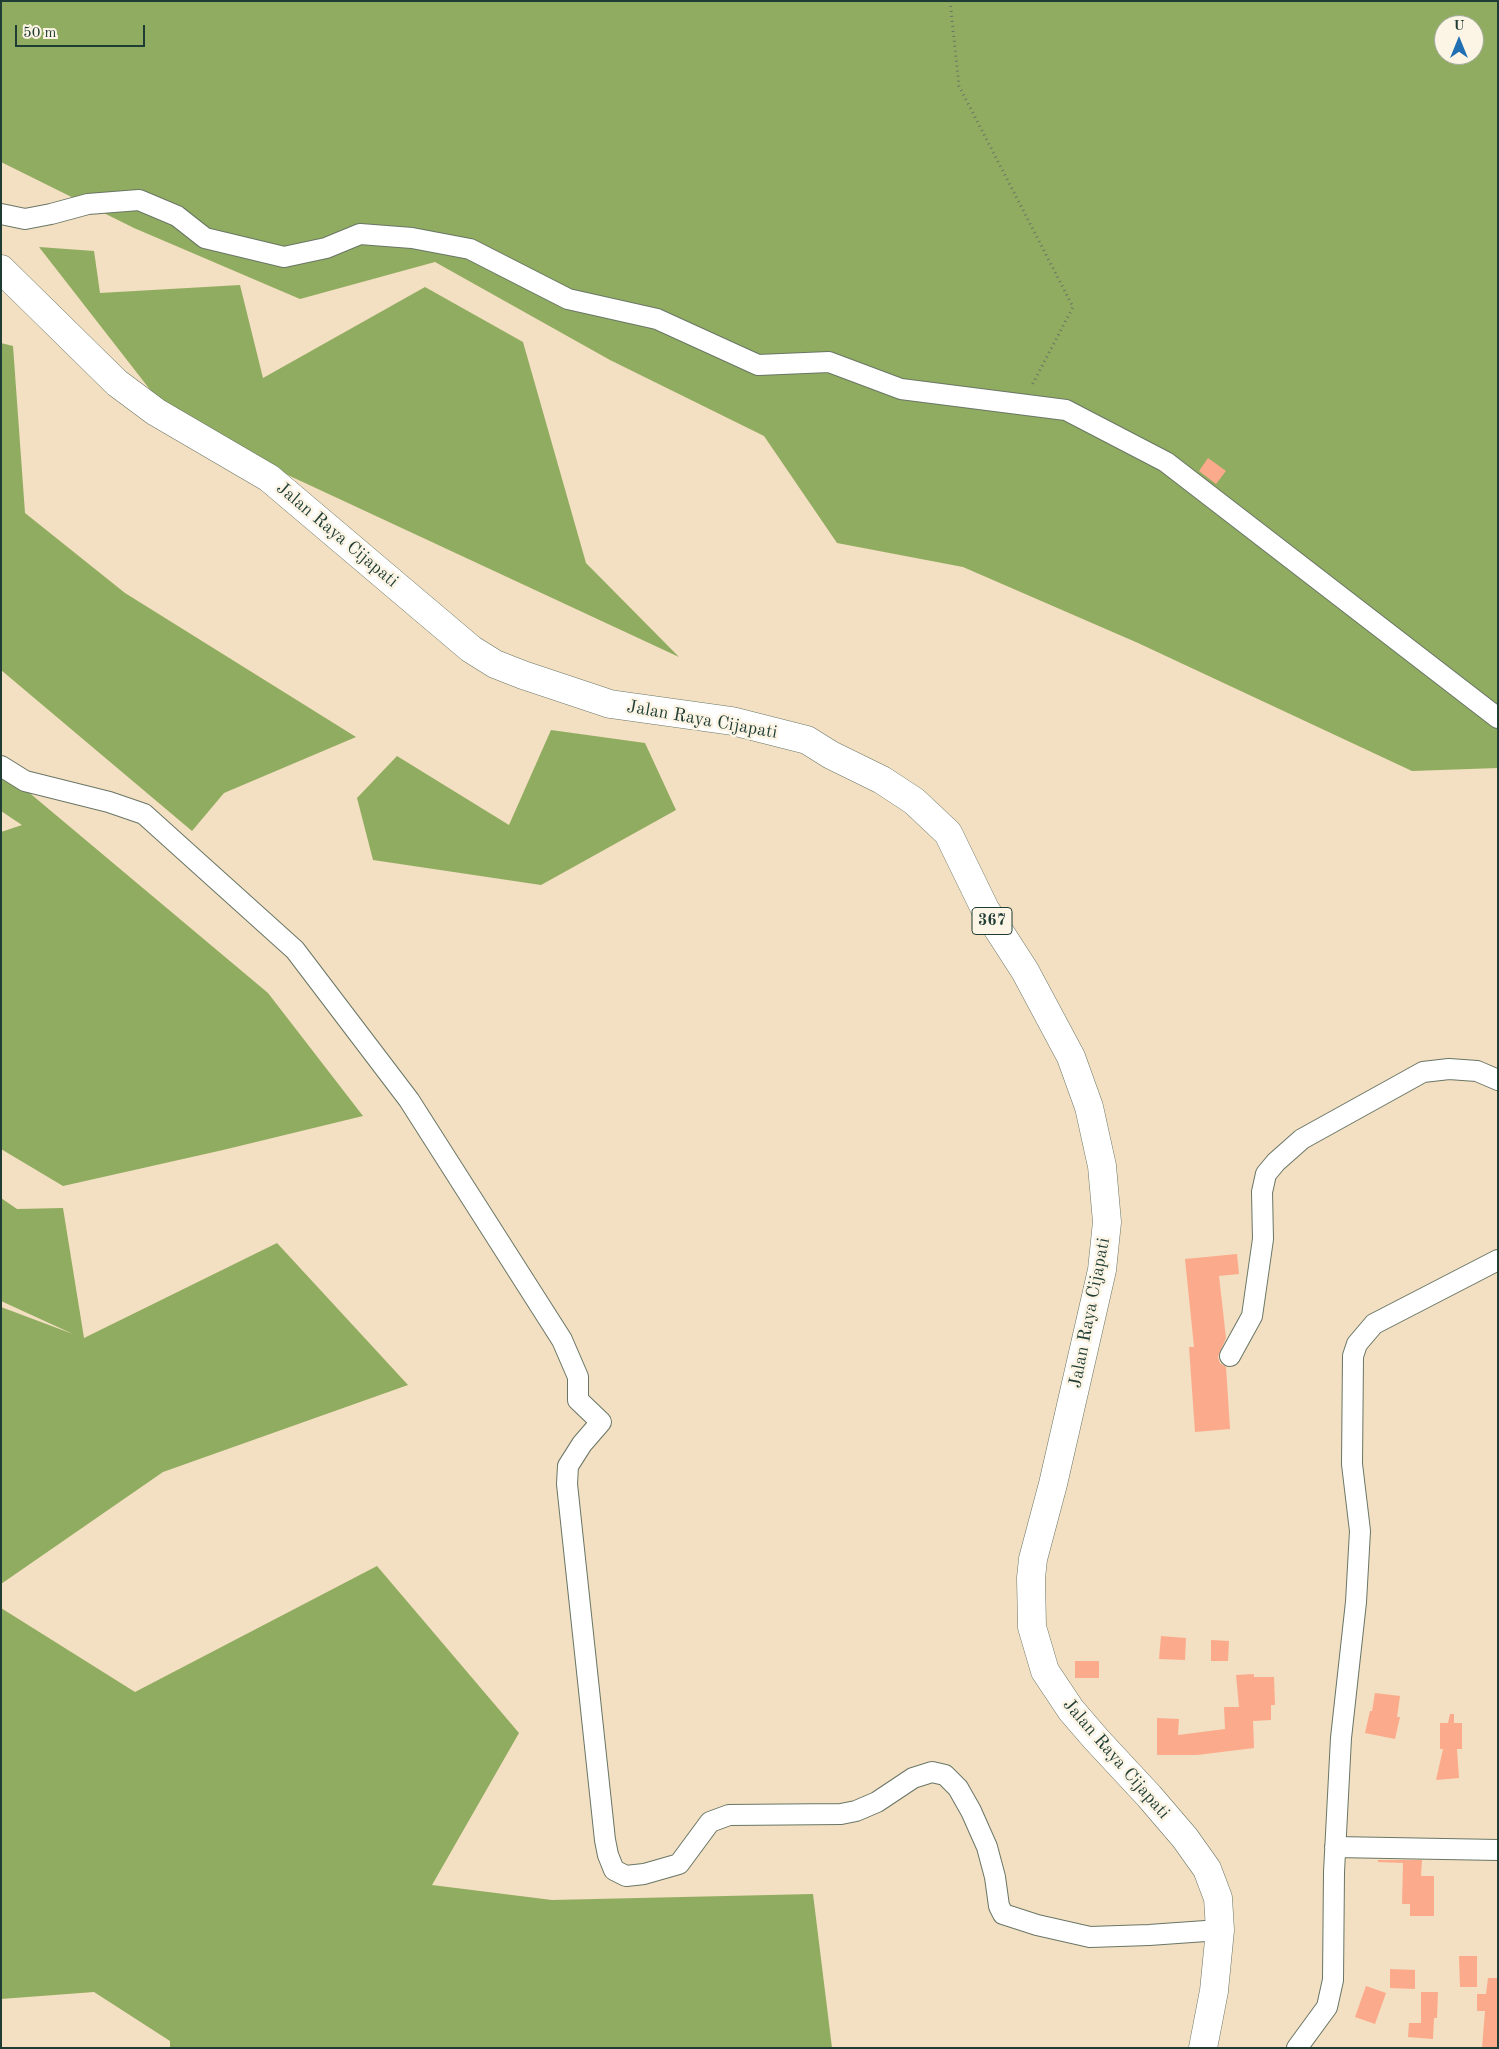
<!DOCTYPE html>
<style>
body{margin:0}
#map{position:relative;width:1499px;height:2049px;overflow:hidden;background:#f3dfc1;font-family:"Old Standard TT",serif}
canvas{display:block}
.frame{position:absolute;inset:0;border:2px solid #1f3d34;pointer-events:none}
.north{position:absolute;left:1434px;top:15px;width:50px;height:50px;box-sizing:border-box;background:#fcf5e5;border:1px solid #a4ab9e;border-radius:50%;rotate:0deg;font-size:14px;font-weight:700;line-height:20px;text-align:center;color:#1f3d34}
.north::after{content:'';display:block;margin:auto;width:18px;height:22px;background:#1f6fb2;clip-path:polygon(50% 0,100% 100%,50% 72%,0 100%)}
.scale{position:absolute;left:15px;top:25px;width:130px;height:22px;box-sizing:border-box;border:2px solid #1f3d34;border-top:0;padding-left:6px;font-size:15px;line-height:18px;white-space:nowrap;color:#1f3d34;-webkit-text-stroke:4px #fcf5e5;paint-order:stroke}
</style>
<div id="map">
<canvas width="1499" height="2049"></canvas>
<div class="frame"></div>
<div class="north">U</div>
<div class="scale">50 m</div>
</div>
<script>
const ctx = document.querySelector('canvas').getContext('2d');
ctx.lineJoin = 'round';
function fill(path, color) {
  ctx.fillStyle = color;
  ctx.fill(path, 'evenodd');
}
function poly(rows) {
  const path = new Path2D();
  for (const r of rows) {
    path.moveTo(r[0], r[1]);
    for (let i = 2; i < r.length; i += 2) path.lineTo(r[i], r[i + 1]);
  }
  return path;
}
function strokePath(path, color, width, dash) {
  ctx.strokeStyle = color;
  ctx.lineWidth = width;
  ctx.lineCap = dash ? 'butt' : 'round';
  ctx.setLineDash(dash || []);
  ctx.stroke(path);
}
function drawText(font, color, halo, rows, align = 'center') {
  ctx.font = font + ' "Old Standard TT",serif';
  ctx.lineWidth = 5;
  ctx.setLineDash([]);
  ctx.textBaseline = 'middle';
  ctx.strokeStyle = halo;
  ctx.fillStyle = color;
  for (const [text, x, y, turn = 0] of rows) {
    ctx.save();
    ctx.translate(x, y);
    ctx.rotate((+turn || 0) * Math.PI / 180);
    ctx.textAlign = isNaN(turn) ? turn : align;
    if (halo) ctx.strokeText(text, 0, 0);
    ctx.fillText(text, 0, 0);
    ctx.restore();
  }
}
const forest = poly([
 [1,1,1498,1,1498,768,1412,771,1138,643,963,567,837,543,764,436,610,360,435,262,300,299,134,228,1,162],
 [1444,25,1474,25,1474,55,1444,55],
 [39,247,94,251,100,293,240,285,263,378,425,287,523,342,586,563,679,657,176,423],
 [1,343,13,346,25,513,125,593,356,737,224,793,192,831,1,670],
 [551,730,645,743,676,810,541,885,373,860,357,798,397,756,509,825],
 [1,769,268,993,363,1116,223,1150,63,1186,1,1149,1,832,22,825,1,811],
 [1,1198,17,1209,63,1208,84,1338,277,1243,408,1385,163,1472,1,1584,1,1307,73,1334,1,1301],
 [377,1566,519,1733,432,1885,552,1900,813,1894,832,2048,170,2048,170,2041,94,1992,1,1999,1,1608,135,1692]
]);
const building = poly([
 [1208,458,1226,471,1216,484,1199,471],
 [1237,1254,1239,1274,1219,1276,1226,1338,1218,1357,1220,1363,1226,1367,1230,1429,1195,1432,1189,1347,1194,1347,1185,1259],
 [1161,1636,1186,1638,1185,1660,1159,1659],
 [1211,1640,1229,1641,1228,1661,1211,1661],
 [1075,1661,1099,1661,1099,1678,1075,1678],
 [1254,1674,1254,1677,1274,1677,1275,1705,1271,1705,1271,1720,1253,1721,1254,1748,1197,1755,1157,1755,1157,1718,1179,1719,1178,1735,1225,1729,1224,1707,1239,1707,1236,1675],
 [1375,1693,1400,1696,1397,1717,1400,1717,1395,1739,1365,1733,1370,1711,1372,1711],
 [1450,1714,1454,1714,1454,1723,1462,1723,1462,1749,1457,1749,1459,1778,1436,1780,1443,1749,1440,1749,1440,1723,1448,1723],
 [1378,1860,1422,1860,1421,1876,1434,1876,1434,1916,1410,1916,1410,1904,1402,1904,1403,1863,1378,1862],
 [1459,1956,1477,1956,1477,1987,1460,1987],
 [1390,1969,1415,1970,1415,1989,1390,1988],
 [1488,1978,1498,1978,1498,2048,1482,2048,1485,2011,1477,2011,1477,1994,1486,1994],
 [1366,1986,1386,1993,1375,2024,1355,2017],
 [1421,1992,1438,1992,1437,2018,1434,2018,1433,2039,1408,2037,1409,2023,1421,2023]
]);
const path = poly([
 [950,1,959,86,1073,307,1031,387]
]);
const minor = poly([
 [1,214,25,219,51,214,88,204,139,200,177,216,205,238,284,257,326,248,360,234,412,238,470,249,568,299,657,319,758,365,829,362,901,389,1066,410,1166,462,1498,718],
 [1,766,25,781,109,802,144,814,295,950,409,1100,562,1340,578,1377,578,1400,601,1422,582,1444,568,1466,567,1484,605,1840,608,1855,614,1870,626,1876,644,1874,679,1864,710,1822,729,1815,841,1814,856,1811,877,1802,913,1778,932,1772,945,1775,958,1788,971,1811,987,1847,995,1877,999,1906,1003,1914,1037,1925,1090,1937,1149,1935,1220,1930],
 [1230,1356,1252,1316,1263,1239,1262,1192,1266,1174,1276,1162,1302,1139,1423,1072,1449,1069,1477,1071,1498,1080],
 [1335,1847,1498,1850],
 [1297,2048,1327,2007,1333,1980,1334,1872,1341,1738,1356,1602,1360,1531,1352,1464,1353,1356,1357,1344,1374,1324,1498,1260]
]);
const primary = poly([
 [1,269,117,383,156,412,269,478,471,649,495,664,523,675,610,704,732,721,807,740,831,755,882,780,914,801,948,833,985,909,1025,971,1071,1057,1089,1107,1102,1166,1107,1222,1102,1270,1053,1484,1033,1559,1031,1578,1032,1627,1045,1671,1071,1710,1096,1739,1149,1796,1185,1838,1207,1869,1218,1898,1220,1930,1214,1991,1203,2048]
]);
const shields = [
 [992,921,40]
];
const shieldNames = [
 ["367",992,921]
];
const streetNames = [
 ["Jalan Raya Cijapati",337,535,40],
 ["Jalan Raya Cijapati",702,720,10],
 ["Jalan Raya Cijapati",1090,1313,-79],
 ["Jalan Raya Cijapati",1116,1759,49]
];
fill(forest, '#90ac60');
fill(building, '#fcaa8c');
strokePath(minor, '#697665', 22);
strokePath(primary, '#697665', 29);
strokePath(path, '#697665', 3, [1, 4]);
strokePath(minor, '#fff', 20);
strokePath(primary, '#fff', 28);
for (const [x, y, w] of shields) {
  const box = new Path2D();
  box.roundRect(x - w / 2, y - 13.5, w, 27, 4);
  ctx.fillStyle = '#fcf5e5';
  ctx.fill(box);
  strokePath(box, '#1f3d34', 1);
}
drawText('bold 16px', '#1f3d34', null, shieldNames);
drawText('18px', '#1f3d34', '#fcf5e5', streetNames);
</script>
